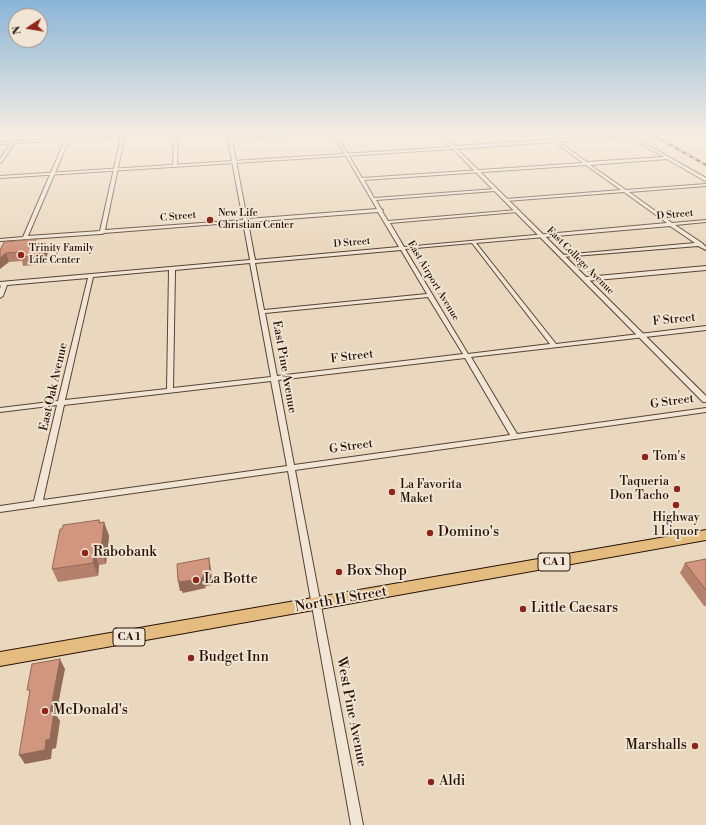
<!DOCTYPE html>
<style>
body{margin:0}
#map{position:relative;width:706px;height:825px;overflow:hidden;background:#ead8be;font-family:"Libre Bodoni",serif}
canvas{display:block}
.north{position:absolute;left:8px;top:8px;width:40px;height:40px;box-sizing:border-box;background:#f1e6d5;border:1px solid #a19182;border-radius:50%;rotate:258deg;font-size:11px;font-weight:700;line-height:16px;text-align:center;color:#281106}
.north::after{content:'';display:block;margin:auto;width:14px;height:18px;background:#8f2418;clip-path:polygon(50% 0,100% 100%,50% 72%,0 100%)}
</style>
<div id="map">
<canvas width="706" height="825"></canvas>
<div class="north">N</div>
</div>
<script>
const ctx = document.querySelector('canvas').getContext('2d');
ctx.lineJoin = 'round';
function poly(rows) {
  const path = new Path2D();
  for (const r of rows) {
    path.moveTo(r[0], r[1]);
    for (let i = 2; i < r.length; i += 2) path.lineTo(r[i], r[i + 1]);
  }
  return path;
}
function strokePath(path, color, width, dash) {
  ctx.strokeStyle = color;
  ctx.lineWidth = width;
  ctx.lineCap = dash ? 'butt' : 'round';
  ctx.setLineDash(dash || []);
  ctx.stroke(path);
}
function fill(path, color) {
  ctx.fillStyle = color;
  ctx.fill(path, 'evenodd');
}
function drawText(font, color, halo, rows, align = 'center') {
  ctx.font = font + ' "Libre Bodoni",serif';
  ctx.lineWidth = 3.5;
  ctx.setLineDash([]);
  ctx.textBaseline = 'middle';
  ctx.strokeStyle = halo;
  ctx.fillStyle = color;
  for (const [text, x, y, turn = 0] of rows) {
    ctx.save();
    ctx.translate(x, y);
    ctx.rotate((+turn || 0) * Math.PI / 180);
    ctx.textAlign = isNaN(turn) ? turn : align;
    if (halo) ctx.strokeText(text, 0, 0);
    ctx.fillText(text, 0, 0);
    ctx.restore();
  }
}
const minor = poly([
 [125,134,105,230,243,220,227,134,231,134,231,138,283,134,307,134,232,140,247,219,377,209,333,134,336,134,362,178,583,163,544,134,548,134,587,162,664,157,627,136,630,135,706,178,706,181,705,181,667,159,590,165,626,190,706,184,706,186,629,192,672,223,706,220,706,222,675,225,702,243,706,247,706,250,698,246,562,257,560,256,562,255,695,243,670,226,476,243,556,344,706,326,706,330,471,357,517,434,706,408,706,412,295,470,363,825,351,825,288,471,0,512,0,506,34,501,57,405,0,412,0,408,58,401,88,278,7,285,3,296,0,298,0,289,1,285,0,286,0,282,250,260,243,222,104,233,102,234,100,234,0,241,0,239,23,237,65,140,0,144,0,142,66,138,69,135,71,136,70,138,125,134],
 [121,137,100,231,28,236,69,140,121,137],
 [586,165,621,190,506,199,504,200,506,201,624,192,667,223,404,247,390,223,517,212,519,211,517,210,388,221,382,211,383,210,381,209,376,200,495,191,497,190,495,189,374,198,364,180,586,165],
 [378,212,399,247,255,260,248,222,378,212],
 [472,243,550,344,468,354,405,249,472,243],
 [401,250,427,294,264,310,255,263,401,250],
 [250,263,271,377,173,388,175,270,250,263],
 [169,270,167,389,65,400,93,277,169,270],
 [428,297,463,354,277,376,265,313,428,297],
 [465,358,510,435,294,465,278,380,465,358],
 [271,381,287,466,43,500,64,405,271,381],
 [174,134,178,134,177,166,175,167,173,166,174,134],
 [706,266,706,270,586,281,583,279,586,277,706,266]
]);
const tertiary = poly([
 [16,134,20,134,2,162,0,163,0,159,16,134],
 [443,134,455,146,637,134,664,134,457,149,706,396,706,402,703,402,453,149,0,178,0,176,450,147,438,134,443,134]
]);
const trunk = poly([
 [706,530,706,540,0,666,0,652,706,530]
]);
const rail = poly([
 [651,134,706,165]
]);
const wall = poly([
 [45,243,48,252,44,264,23,266,22,261,9,262,0,250,38,244],
 [99,520,100,523,104,522,109,536,106,564,99,565,98,576,58,582,52,569,62,529],
 [706,559,706,606,704,606,680,573,685,563]
]);
const shadedWall = poly([
 [45,243,48,252,44,264,41,255],
 [6,253,9,262,0,269,0,258],
 [99,520,103,531,104,522,109,536,106,564,101,550,99,523],
 [94,551,99,565,98,576,93,563],
 [209,558,211,569,212,585,205,586,206,588,183,593,182,591,180,591,178,581,203,576],
 [60,659,65,669,56,715,60,721,56,748,52,749,51,759,25,764,19,755,50,712]
]);
const building = poly([
 [36,239,35,244,45,243,41,255,20,257,22,252,6,253,0,258,0,250,4,242,36,239],
 [99,520,99,523,104,522,101,550,94,551,93,563,52,569,60,529,62,529,63,525,99,520],
 [209,558,210,575,203,576,203,578,180,582,180,581,178,581,177,564,209,558],
 [706,559,706,590,685,563,706,559],
 [60,659,50,712,54,711,50,739,46,740,45,750,19,755,30,690,27,690,32,664,60,659]
]);
const markers = [
 [210,220,4,"#8f2418"],
 [21,255,4,"#8f2418"],
 [645,457,4,"#8f2418"],
 [677,489,4,"#8f2418"],
 [392,492,4,"#8f2418"],
 [676,505,4,"#8f2418"],
 [430,533,4,"#8f2418"],
 [85,553,4,"#8f2418"],
 [339,572,4,"#8f2418"],
 [196,580,4,"#8f2418"],
 [523,609,4,"#8f2418"],
 [191,658,4,"#8f2418"],
 [45,711,4,"#8f2418"],
 [695,746,4,"#8f2418"],
 [431,782,4,"#8f2418"]
];
const farPoinames = [
 ["New Life",218,214],
 ["Christian Center",218,226],
 ["Trinity Family",29,249],
 ["Life Center",29,261]
];
const farStreetnames = [
 ["D Street",675,215,-5],
 ["C Street",178,217,-5],
 ["D Street",352,243,-5],
 ["East College Avenue",580,261,45],
 ["East Airport Avenue",433,281,59]
];
const shields = [
 [554,562,32],
 [129,637,32]
];
const shieldNames = [
 ["CA 1",554,562],
 ["CA 1",129,637]
];
const streetNames = [
 ["F Street",674,320,-6],
 ["F Street",352,357,-7],
 ["East Pine Avenue",284,367,80],
 ["East Oak Avenue",54,387,-77],
 ["G Street",672,402,-8],
 ["G Street",351,447,-8]
];
const poiNames = [
 ["Tom's",653,457],
 ["Taqueria",669,482,"right"],
 ["Don Tacho",669,496,"right"],
 ["La Favorita",400,485],
 ["Maket",400,499],
 ["Highway",676,518,"center"],
 ["1 Liquor",676,532,"center"]
];
const nearPoinames = [
 ["Domino's",438,533],
 ["Rabobank",93,553],
 ["Box Shop",347,572],
 ["La Botte",204,580],
 ["Little Caesars",531,609],
 ["Budget Inn",199,658],
 ["McDonald's",53,711],
 ["Marshalls",687,746,"right"],
 ["Aldi",439,782]
];
const nearStreetnames = [
 ["North H Street",341,600,-10],
 ["West Pine Avenue",351,712,79]
];
strokePath(minor, '#584334', 2);
strokePath(tertiary, '#584334', 2);
strokePath(trunk, '#281106', 2);
fill(minor, '#f1e6d5');
fill(tertiary, '#f1e6d5');
fill(trunk, '#e5bc7f');
strokePath(rail, '#281106', 2.5);
strokePath(rail, '#f1e6d5', 1.5, [4]);
fill(wall, '#b5816c');
fill(shadedWall, '#936958');
fill(building, '#d2967e');
strokePath(building, '#936958', 1);
const sky = ctx.createLinearGradient(0, 0, 0, 250);
sky.addColorStop(0, '#8ab5d7');
sky.addColorStop(0.54, '#f6ede2');
sky.addColorStop(1, '#f6ede200');
ctx.fillStyle = sky;
ctx.fillRect(0, 0, 706, 250);
for (const [x, y, r, color] of markers) {
  const dot = new Path2D();
  dot.arc(x, y, r, 0, 2 * Math.PI);
  ctx.fillStyle = color;
  ctx.fill(dot);
  strokePath(dot, '#f1e6d5', 1.5);
}
drawText('10px', '#281106', '#f1e6d5', farPoinames, 'left');
drawText('10px', '#281106', '#f1e6d5', farStreetnames);
for (const [x, y, w] of shields) {
  const box = new Path2D();
  box.roundRect(x - w / 2, y - 9, w, 18, 3);
  ctx.fillStyle = '#f1e6d5';
  ctx.fill(box);
  strokePath(box, '#281106', 1);
}
drawText('bold 11px', '#281106', null, shieldNames);
drawText('12px', '#281106', '#f1e6d5', streetNames);
drawText('12px', '#281106', '#f1e6d5', poiNames, 'left');
drawText('14px', '#281106', '#f1e6d5', nearPoinames, 'left');
drawText('14px', '#281106', '#f1e6d5', nearStreetnames);
</script>
